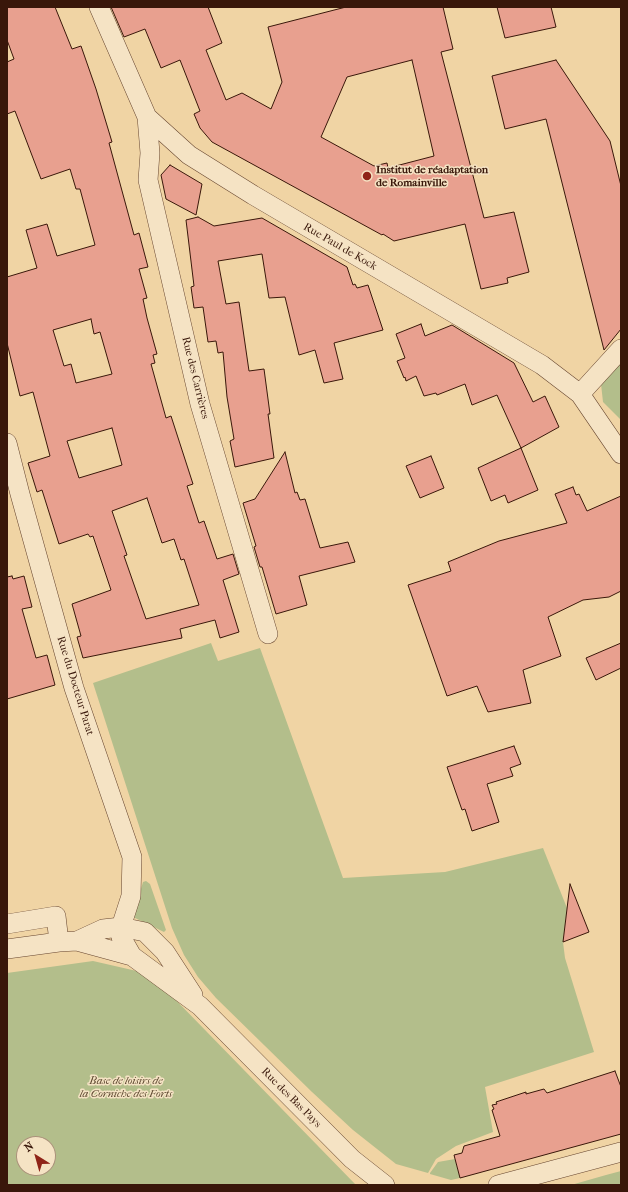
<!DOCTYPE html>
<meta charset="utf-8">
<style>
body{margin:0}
#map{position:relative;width:628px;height:1192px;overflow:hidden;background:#f0d4a4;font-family:"IM FELL French Canon",serif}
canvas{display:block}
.frame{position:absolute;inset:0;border:8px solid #39170a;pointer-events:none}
.north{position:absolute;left:16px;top:1136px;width:40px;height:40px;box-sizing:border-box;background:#f5e3c4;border:1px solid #aa917a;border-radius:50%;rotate:323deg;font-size:11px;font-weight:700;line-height:16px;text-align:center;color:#39170a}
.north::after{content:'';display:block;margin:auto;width:14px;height:18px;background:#8f2418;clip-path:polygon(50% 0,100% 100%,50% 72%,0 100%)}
</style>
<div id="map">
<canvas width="628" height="1192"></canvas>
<div class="frame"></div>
<div class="north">N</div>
</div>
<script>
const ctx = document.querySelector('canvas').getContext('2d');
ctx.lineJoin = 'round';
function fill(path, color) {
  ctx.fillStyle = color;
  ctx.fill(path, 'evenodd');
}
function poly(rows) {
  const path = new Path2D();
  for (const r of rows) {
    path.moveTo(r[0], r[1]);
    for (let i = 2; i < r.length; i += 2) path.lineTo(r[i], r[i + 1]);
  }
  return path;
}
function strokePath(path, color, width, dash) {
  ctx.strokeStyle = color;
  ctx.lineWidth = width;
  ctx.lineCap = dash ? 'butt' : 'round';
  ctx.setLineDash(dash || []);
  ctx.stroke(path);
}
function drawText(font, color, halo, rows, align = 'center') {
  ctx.font = font + ' "IM FELL French Canon",serif';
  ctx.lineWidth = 3;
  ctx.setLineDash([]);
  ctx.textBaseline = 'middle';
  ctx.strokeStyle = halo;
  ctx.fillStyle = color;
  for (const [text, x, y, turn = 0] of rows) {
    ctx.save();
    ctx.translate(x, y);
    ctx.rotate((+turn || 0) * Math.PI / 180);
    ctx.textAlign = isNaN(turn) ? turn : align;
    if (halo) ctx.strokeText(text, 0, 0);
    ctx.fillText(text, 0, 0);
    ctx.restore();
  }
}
const green = poly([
 [621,362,621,420,603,402,601,384],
 [211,643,218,661,260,648,343,878,445,872,543,848,567,908,563,942,565,958,594,1052,485,1087,493,1132,456,1146,436,1159,428,1173,396,1164,353,1130,312,1092,216,998,198,977,184,955,172,928,93,683],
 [146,881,150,884,166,930,164,932,133,917,143,882],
 [93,961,141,972,169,993,356,1185,7,1185,7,973],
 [24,1144,48,1144,48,1168,24,1168],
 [455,1159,460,1178,451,1180,430,1174,430,1173,438,1162],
 [621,1171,621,1185,571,1185,606,1175]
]);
const building = poly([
 [7,7,55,7,72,49,81,46,96,89,112,142,109,143,134,235,139,233,148,267,139,269,147,298,143,299,147,318,157,354,153,355,155,363,151,364,166,418,171,416,193,484,187,486,199,523,204,521,217,559,233,554,239,574,223,580,239,632,220,638,215,620,180,629,182,638,83,658,77,637,81,636,72,604,111,590,93,536,90,537,88,534,59,544,42,490,37,492,28,463,50,456,33,392,20,396,7,343,7,277,37,268,26,230,47,224,57,256,95,245,80,189,76,189,70,169,41,179,15,111,7,114,7,62,14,59,7,40,7,7],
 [91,319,94,334,100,332,112,374,76,383,71,364,64,366,53,330,91,319],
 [112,428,122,465,79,478,67,441,112,428],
 [147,498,162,543,174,539,181,560,184,559,199,605,146,619,124,556,127,555,112,511,147,498],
 [111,7,208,7,222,43,206,50,226,100,242,93,271,109,282,82,268,27,346,7,443,7,453,49,441,52,484,218,514,212,529,272,507,278,508,283,481,289,465,224,394,241,383,234,382,235,212,142,200,128,194,114,200,111,180,60,161,68,145,29,124,37,111,7],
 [412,60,434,156,388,168,387,163,374,166,321,137,347,77,412,60],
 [497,7,551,7,556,27,505,38,497,7],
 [556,60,610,141,621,186,621,329,604,350,546,119,505,129,492,76,556,60],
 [170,165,202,184,196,215,166,199,161,175,170,165],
 [198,217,214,226,262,218,347,267,353,285,355,284,357,288,368,285,383,330,334,343,343,379,324,383,315,350,299,355,285,297,269,298,262,254,218,261,226,304,239,302,249,371,264,369,270,414,268,414,274,458,235,467,230,441,234,439,227,397,223,352,218,353,216,341,208,342,203,307,194,308,191,287,194,286,186,220,198,217],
 [421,324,425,336,452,325,514,363,533,402,545,396,559,427,521,448,497,395,472,405,465,384,437,395,436,393,424,396,416,376,406,381,405,377,404,378,397,361,405,358,396,334,421,324],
 [521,448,538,490,508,503,505,495,491,501,478,468,521,448],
 [285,452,295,493,297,492,300,500,305,499,320,548,348,542,355,562,299,576,307,605,276,614,262,567,260,567,254,547,256,546,243,503,255,499,285,452],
 [431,456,444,488,420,498,406,466,431,456],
 [573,487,576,495,579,494,587,511,621,496,621,591,609,597,583,600,548,617,561,656,523,670,531,703,488,712,477,686,447,696,408,585,451,571,448,562,499,541,567,523,555,494,573,487],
 [12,576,13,579,24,576,32,607,22,609,36,658,47,655,55,685,7,699,7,577,12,576],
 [621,643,621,668,596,680,586,658,621,643],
 [514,746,521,764,510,768,513,776,487,784,499,822,472,831,465,809,462,810,447,767,514,746],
 [570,884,589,932,563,942,570,884],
 [615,1071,621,1087,621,1134,460,1178,454,1155,462,1153,464,1146,500,1136,492,1110,494,1109,492,1105,497,1104,496,1102,526,1092,526,1094,544,1089,547,1093,615,1071]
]);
const minor = poly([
 [99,7,147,117,189,155,253,195,542,365,580,394,621,454],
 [147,117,150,153,148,180,200,404,268,634],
 [580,394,621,349],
 [7,443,20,494,74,688,132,857,131,896,121,927,121,937,132,956,200,1006,352,1159,385,1185],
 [7,924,56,916,59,942],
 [77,941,103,929,121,927,145,932,165,952,193,995],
 [7,949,59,942,77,941,132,956],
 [498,1185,621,1152]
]);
const markers = [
 [367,176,5,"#8f2418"]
];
const poiNames = [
 ["Institut de réadaptation",376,170],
 ["de Romainville",376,183]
];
const streetNames = [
 ["Rue Paul de Kock",340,247,30],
 ["Rue des Carrières",195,378,76],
 ["Rue du Docteur Parat",75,686,73],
 ["Rue des Bas Pays",291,1098,45]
];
const parkNames = [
 ["Base de loisirs de",126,1081],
 ["la Corniche des Forts",126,1094]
];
fill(green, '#b3be8b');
fill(building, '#e8a08f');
strokePath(building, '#39170a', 1);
strokePath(minor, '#674630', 20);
strokePath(minor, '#f5e3c4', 19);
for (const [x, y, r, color] of markers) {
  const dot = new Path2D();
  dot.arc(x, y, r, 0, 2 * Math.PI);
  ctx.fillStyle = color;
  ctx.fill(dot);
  strokePath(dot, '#f5e3c4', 1.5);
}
drawText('bold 11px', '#39170a', '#f5e3c4', poiNames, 'left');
drawText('11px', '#39170a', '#f5e3c4', streetNames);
drawText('italic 11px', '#5e4931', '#f5e3c4', parkNames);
</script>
